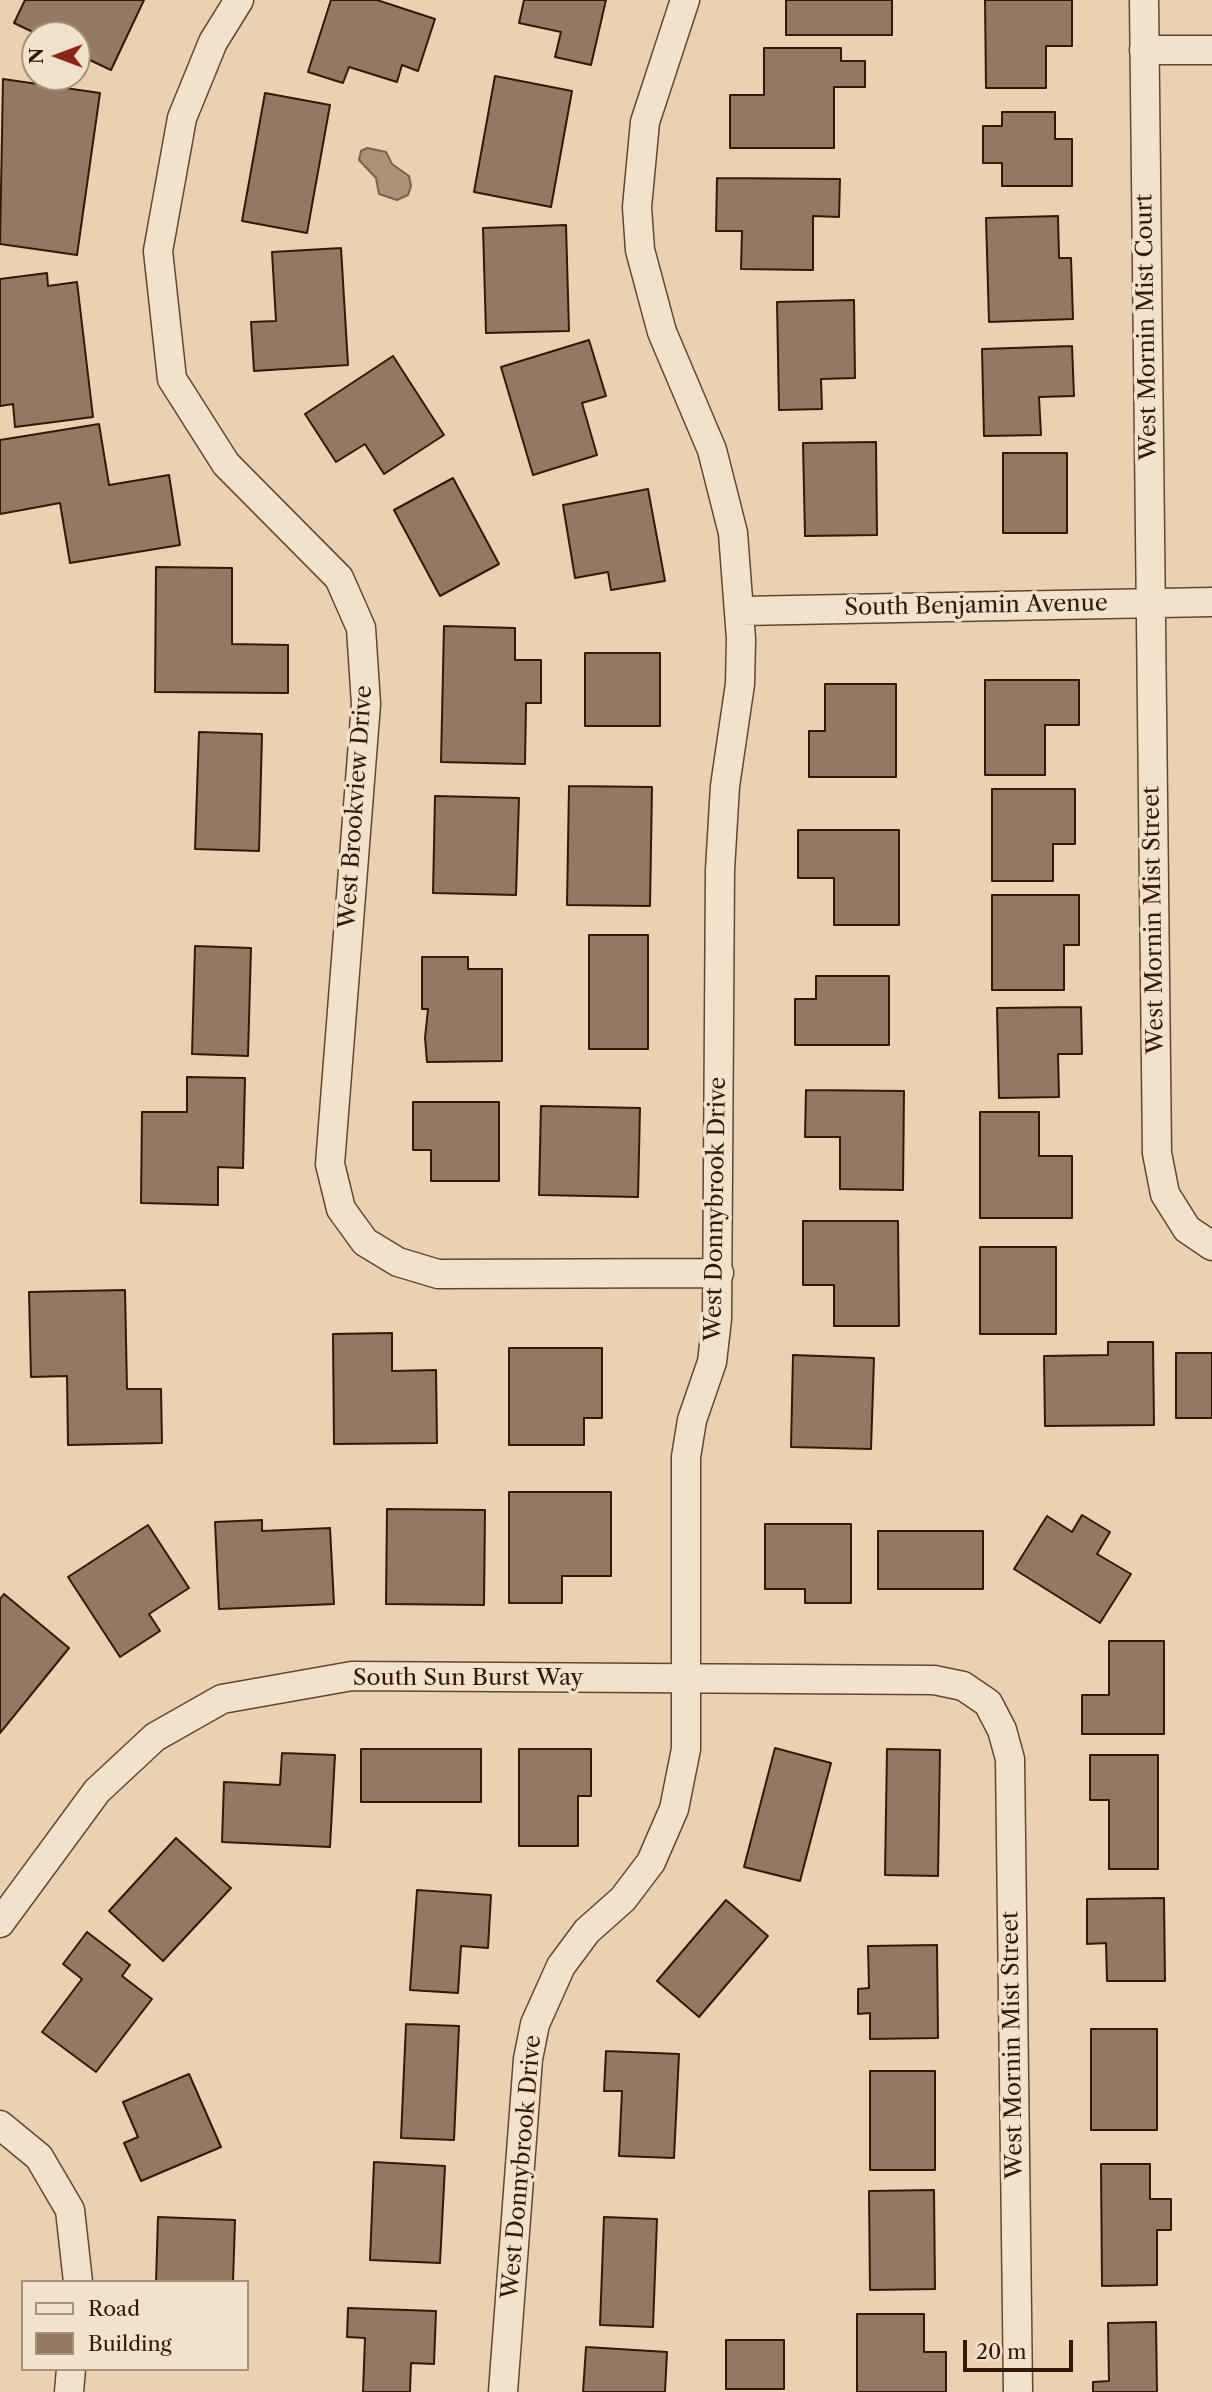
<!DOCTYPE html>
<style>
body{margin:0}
#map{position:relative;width:1212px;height:2392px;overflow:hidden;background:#ead2b0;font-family:"Libre Caslon Text",serif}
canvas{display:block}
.legend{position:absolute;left:21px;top:2280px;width:228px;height:91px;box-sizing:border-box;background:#f1e2cc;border:2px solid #a6917f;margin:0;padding:9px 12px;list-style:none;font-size:21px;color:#35180b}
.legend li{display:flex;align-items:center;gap:14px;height:35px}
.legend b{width:35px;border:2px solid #a6917f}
.north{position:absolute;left:21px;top:21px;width:70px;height:70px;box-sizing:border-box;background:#f1e2cc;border:2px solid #a6917f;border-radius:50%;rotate:270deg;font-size:19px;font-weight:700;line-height:28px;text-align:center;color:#35180b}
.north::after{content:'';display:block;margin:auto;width:24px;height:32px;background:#8f2418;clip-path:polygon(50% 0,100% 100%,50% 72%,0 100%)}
.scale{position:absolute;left:963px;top:2340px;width:110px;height:32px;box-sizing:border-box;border:4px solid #35180b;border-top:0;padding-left:9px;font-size:21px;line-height:24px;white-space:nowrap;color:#35180b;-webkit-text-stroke:5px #f1e2cc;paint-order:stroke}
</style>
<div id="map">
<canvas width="1212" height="2392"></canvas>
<ul class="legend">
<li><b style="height:9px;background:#f1e2cc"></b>Road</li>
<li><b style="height:19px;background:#937961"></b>Building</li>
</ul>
<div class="north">N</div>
<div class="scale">20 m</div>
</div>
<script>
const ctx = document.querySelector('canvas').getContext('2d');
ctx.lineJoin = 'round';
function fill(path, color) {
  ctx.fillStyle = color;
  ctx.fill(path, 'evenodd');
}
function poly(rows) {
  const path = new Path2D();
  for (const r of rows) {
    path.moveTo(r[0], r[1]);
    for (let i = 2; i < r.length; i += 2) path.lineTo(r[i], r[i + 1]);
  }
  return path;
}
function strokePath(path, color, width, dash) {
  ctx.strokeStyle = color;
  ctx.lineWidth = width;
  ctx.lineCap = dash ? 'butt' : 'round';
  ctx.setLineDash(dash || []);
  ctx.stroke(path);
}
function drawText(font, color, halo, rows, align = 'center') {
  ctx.font = font + ' "Libre Caslon Text",serif';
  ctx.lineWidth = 7;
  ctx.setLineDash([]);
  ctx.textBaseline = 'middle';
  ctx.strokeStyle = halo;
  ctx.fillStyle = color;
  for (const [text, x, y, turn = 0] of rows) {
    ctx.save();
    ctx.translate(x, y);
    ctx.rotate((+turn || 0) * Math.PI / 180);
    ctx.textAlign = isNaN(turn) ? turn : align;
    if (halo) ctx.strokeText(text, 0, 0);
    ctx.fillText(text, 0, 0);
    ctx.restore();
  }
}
const water = poly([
 [367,148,386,152,392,164,409,176,411,186,408,195,397,200,379,194,376,178,359,160,361,151,367,148]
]);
const building = poly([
 [25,0,144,0,111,70,77,54,77,35,39,35,14,23,25,0],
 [331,0,377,0,435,19,418,71,402,65,397,82,349,67,343,83,308,72,331,0],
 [524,0,606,0,591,65,555,57,561,32,519,23,524,0],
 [786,0,892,0,892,35,786,35,786,0],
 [985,0,1072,0,1072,46,1046,46,1046,88,986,88,985,0],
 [764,48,841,48,841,61,865,61,865,87,834,87,834,148,730,148,730,95,764,95,764,48],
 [495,76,572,91,551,207,474,192,495,76],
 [3,79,100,93,77,255,0,244,3,79],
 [265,93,330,105,307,233,242,221,265,93],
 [1002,112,1055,112,1055,139,1072,139,1072,186,1002,186,1002,163,983,163,983,126,1002,126,1002,112],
 [717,178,840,179,839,217,813,216,813,270,741,269,742,231,716,231,717,178],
 [1058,216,1059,258,1071,258,1073,319,989,322,986,218,1058,216],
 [566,225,569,331,486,333,483,228,566,225],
 [341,248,348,365,254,371,251,322,276,321,272,252,341,248],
 [47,273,48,286,77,282,93,417,15,427,13,404,0,406,0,279,47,273],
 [854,300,855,378,821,379,822,409,779,410,777,302,854,300],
 [589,340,606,396,582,403,597,455,533,475,501,367,589,340],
 [1072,346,1074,396,1039,397,1041,435,984,436,982,349,1072,346],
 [393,356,444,435,384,474,365,444,336,462,305,414,393,356],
 [99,424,109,485,169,475,180,545,70,563,60,503,0,514,0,440,99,424],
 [876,442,877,535,805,536,803,443,876,442],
 [1003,453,1067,453,1067,533,1003,533,1003,453],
 [453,478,499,564,440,596,394,510,453,478],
 [648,489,665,581,611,590,608,572,575,578,563,505,648,489],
 [156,567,232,568,232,644,288,645,288,693,155,692,156,567],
 [444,626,515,628,515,660,541,660,541,703,526,703,525,764,441,762,444,626],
 [585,653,660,653,660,726,585,726,585,653],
 [985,680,1079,680,1079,725,1045,725,1045,775,985,775,985,680],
 [825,684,896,684,896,777,809,777,809,731,825,731,825,684],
 [199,732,262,734,259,851,195,849,199,732],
 [569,786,652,787,650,906,567,905,569,786],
 [992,789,1075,789,1075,844,1053,844,1053,881,992,881,992,789],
 [435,796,519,798,516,895,433,893,435,796],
 [798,830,899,830,899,925,834,925,834,878,798,878,798,830],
 [992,895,1079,895,1079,945,1064,945,1064,990,992,990,992,895],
 [589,935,648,935,648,1049,589,1049,589,935],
 [195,946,251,948,248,1056,192,1054,195,946],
 [422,957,468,957,468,969,502,969,502,1061,427,1062,425,1038,428,1009,422,1009,422,957],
 [816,976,889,976,889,1045,795,1045,795,999,816,999,816,976],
 [1081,1007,1082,1054,1058,1054,1059,1097,999,1098,997,1008,1081,1007],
 [187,1077,245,1078,243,1168,218,1167,218,1205,141,1203,142,1112,187,1112,187,1077],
 [806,1090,904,1091,903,1190,840,1189,840,1137,805,1137,806,1090],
 [413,1102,499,1102,499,1181,431,1181,431,1150,413,1150,413,1102],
 [541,1106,640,1108,638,1197,539,1195,541,1106],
 [980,1112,1039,1112,1039,1156,1072,1156,1072,1218,980,1218,980,1112],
 [803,1221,898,1221,899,1326,834,1326,834,1285,803,1285,803,1221],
 [980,1247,1056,1247,1056,1334,980,1334,980,1247],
 [125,1290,127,1389,161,1389,162,1443,68,1445,67,1376,31,1377,29,1292,125,1290],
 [392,1333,392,1371,436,1370,437,1443,334,1444,333,1334,392,1333],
 [1108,1342,1153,1342,1154,1425,1045,1426,1044,1356,1108,1355,1108,1342],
 [509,1348,602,1348,602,1418,584,1418,584,1445,509,1445,509,1348],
 [1176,1353,1212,1353,1212,1418,1176,1418,1176,1353],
 [793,1355,874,1358,871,1449,791,1447,793,1355],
 [509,1492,611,1492,611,1576,562,1576,562,1603,509,1603,509,1492],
 [387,1509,485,1510,484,1605,386,1604,387,1509],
 [1082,1515,1110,1532,1097,1554,1131,1574,1100,1623,1014,1569,1047,1516,1072,1532,1082,1515],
 [262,1520,262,1531,330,1528,334,1604,219,1609,215,1522,262,1520],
 [765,1524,851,1524,851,1603,805,1603,805,1589,765,1589,765,1524],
 [148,1525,189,1588,149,1614,160,1631,120,1657,68,1577,148,1525],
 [878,1531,983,1531,983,1589,878,1589,878,1531],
 [4,1594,69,1648,0,1733,0,1599,4,1594],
 [1109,1641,1164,1641,1164,1734,1082,1734,1082,1695,1109,1695,1109,1641],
 [775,1748,831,1763,800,1881,744,1867,775,1748],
 [361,1749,481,1749,481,1802,361,1802,361,1749],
 [519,1749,591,1749,591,1796,578,1796,578,1846,519,1846,519,1749],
 [887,1749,940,1750,938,1876,885,1875,887,1749],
 [282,1753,335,1755,330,1847,222,1842,224,1782,280,1785,282,1753],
 [1090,1755,1158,1755,1158,1869,1109,1869,1109,1800,1090,1800,1090,1755],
 [176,1838,231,1888,163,1961,109,1911,176,1838],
 [417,1890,491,1895,488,1948,461,1946,458,1993,410,1990,417,1890],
 [1164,1898,1165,1981,1107,1981,1106,1943,1087,1944,1087,1899,1164,1898],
 [726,1900,768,1936,699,2017,657,1981,726,1900],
 [87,1932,130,1965,122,1976,152,1999,96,2072,42,2032,82,1979,63,1964,87,1932],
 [937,1945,938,2038,870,2039,870,2013,858,2014,858,1989,869,1988,868,1946,937,1945],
 [406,2024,459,2026,454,2140,401,2138,406,2024],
 [1091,2029,1157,2029,1157,2130,1091,2130,1091,2029],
 [606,2051,679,2054,674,2158,619,2156,622,2091,604,2091,606,2051],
 [870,2071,935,2071,935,2170,870,2170,870,2071],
 [189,2074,221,2147,141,2181,124,2143,138,2137,123,2102,189,2074],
 [374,2162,445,2166,440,2263,370,2260,374,2162],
 [1101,2164,1150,2164,1150,2199,1171,2199,1171,2230,1157,2230,1157,2285,1102,2286,1101,2164],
 [934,2190,935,2289,870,2290,869,2191,934,2190],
 [158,2217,235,2220,233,2282,156,2282,158,2217],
 [604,2217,657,2219,653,2327,600,2325,604,2217],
 [348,2308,436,2311,434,2364,411,2363,410,2392,363,2392,365,2338,347,2337,348,2308],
 [857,2314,924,2314,924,2352,946,2352,946,2392,857,2392,857,2314],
 [1156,2322,1157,2392,1093,2392,1093,2382,1109,2381,1108,2323,1156,2322],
 [726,2340,784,2340,784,2389,726,2389,726,2340],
 [586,2347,667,2352,665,2392,583,2392,586,2347]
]);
const street = poly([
 [239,0,213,42,182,118,158,251,172,379,226,464,339,578,361,628,366,704,330,1164,341,1209,365,1242,398,1262,438,1274,719,1273],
 [1144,0,1157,1153,1165,1194,1187,1229,1212,1246],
 [1144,50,1212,50],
 [741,611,1212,602],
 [0,1923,97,1791,155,1737,222,1699,352,1676,934,1680,963,1686,988,1703,1002,1730,1010,1759,1018,2392],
 [0,2125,39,2157,70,2210,78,2282],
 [69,2392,71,2369],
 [503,2392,528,2059,535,2024,561,1966,587,1931,623,1899,651,1862,674,1809,686,1749,686,1457,692,1420,712,1362,717,1319,720,870,725,786,740,684,741,639,733,533,712,450,662,332,640,250,637,207,645,122,685,0]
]);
const streetNames = [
 ["West Mornin Mist Court",1147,327,-91],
 ["South Benjamin Avenue",976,606,-1],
 ["West Brookview Drive",356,807,-86],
 ["West Mornin Mist Street",1154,920,-91],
 ["West Donnybrook Drive",716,1209,-89],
 ["South Sun Burst Way",468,1678],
 ["West Mornin Mist Street",1013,2045,-91],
 ["West Donnybrook Drive",522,2167,-85]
];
fill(water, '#ac9378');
strokePath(water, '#7c624c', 2);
fill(building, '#937961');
strokePath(building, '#35180b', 2);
strokePath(street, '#624634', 31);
strokePath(street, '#f1e2cc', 28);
drawText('23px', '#35180b', '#f1e2cc', streetNames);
</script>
